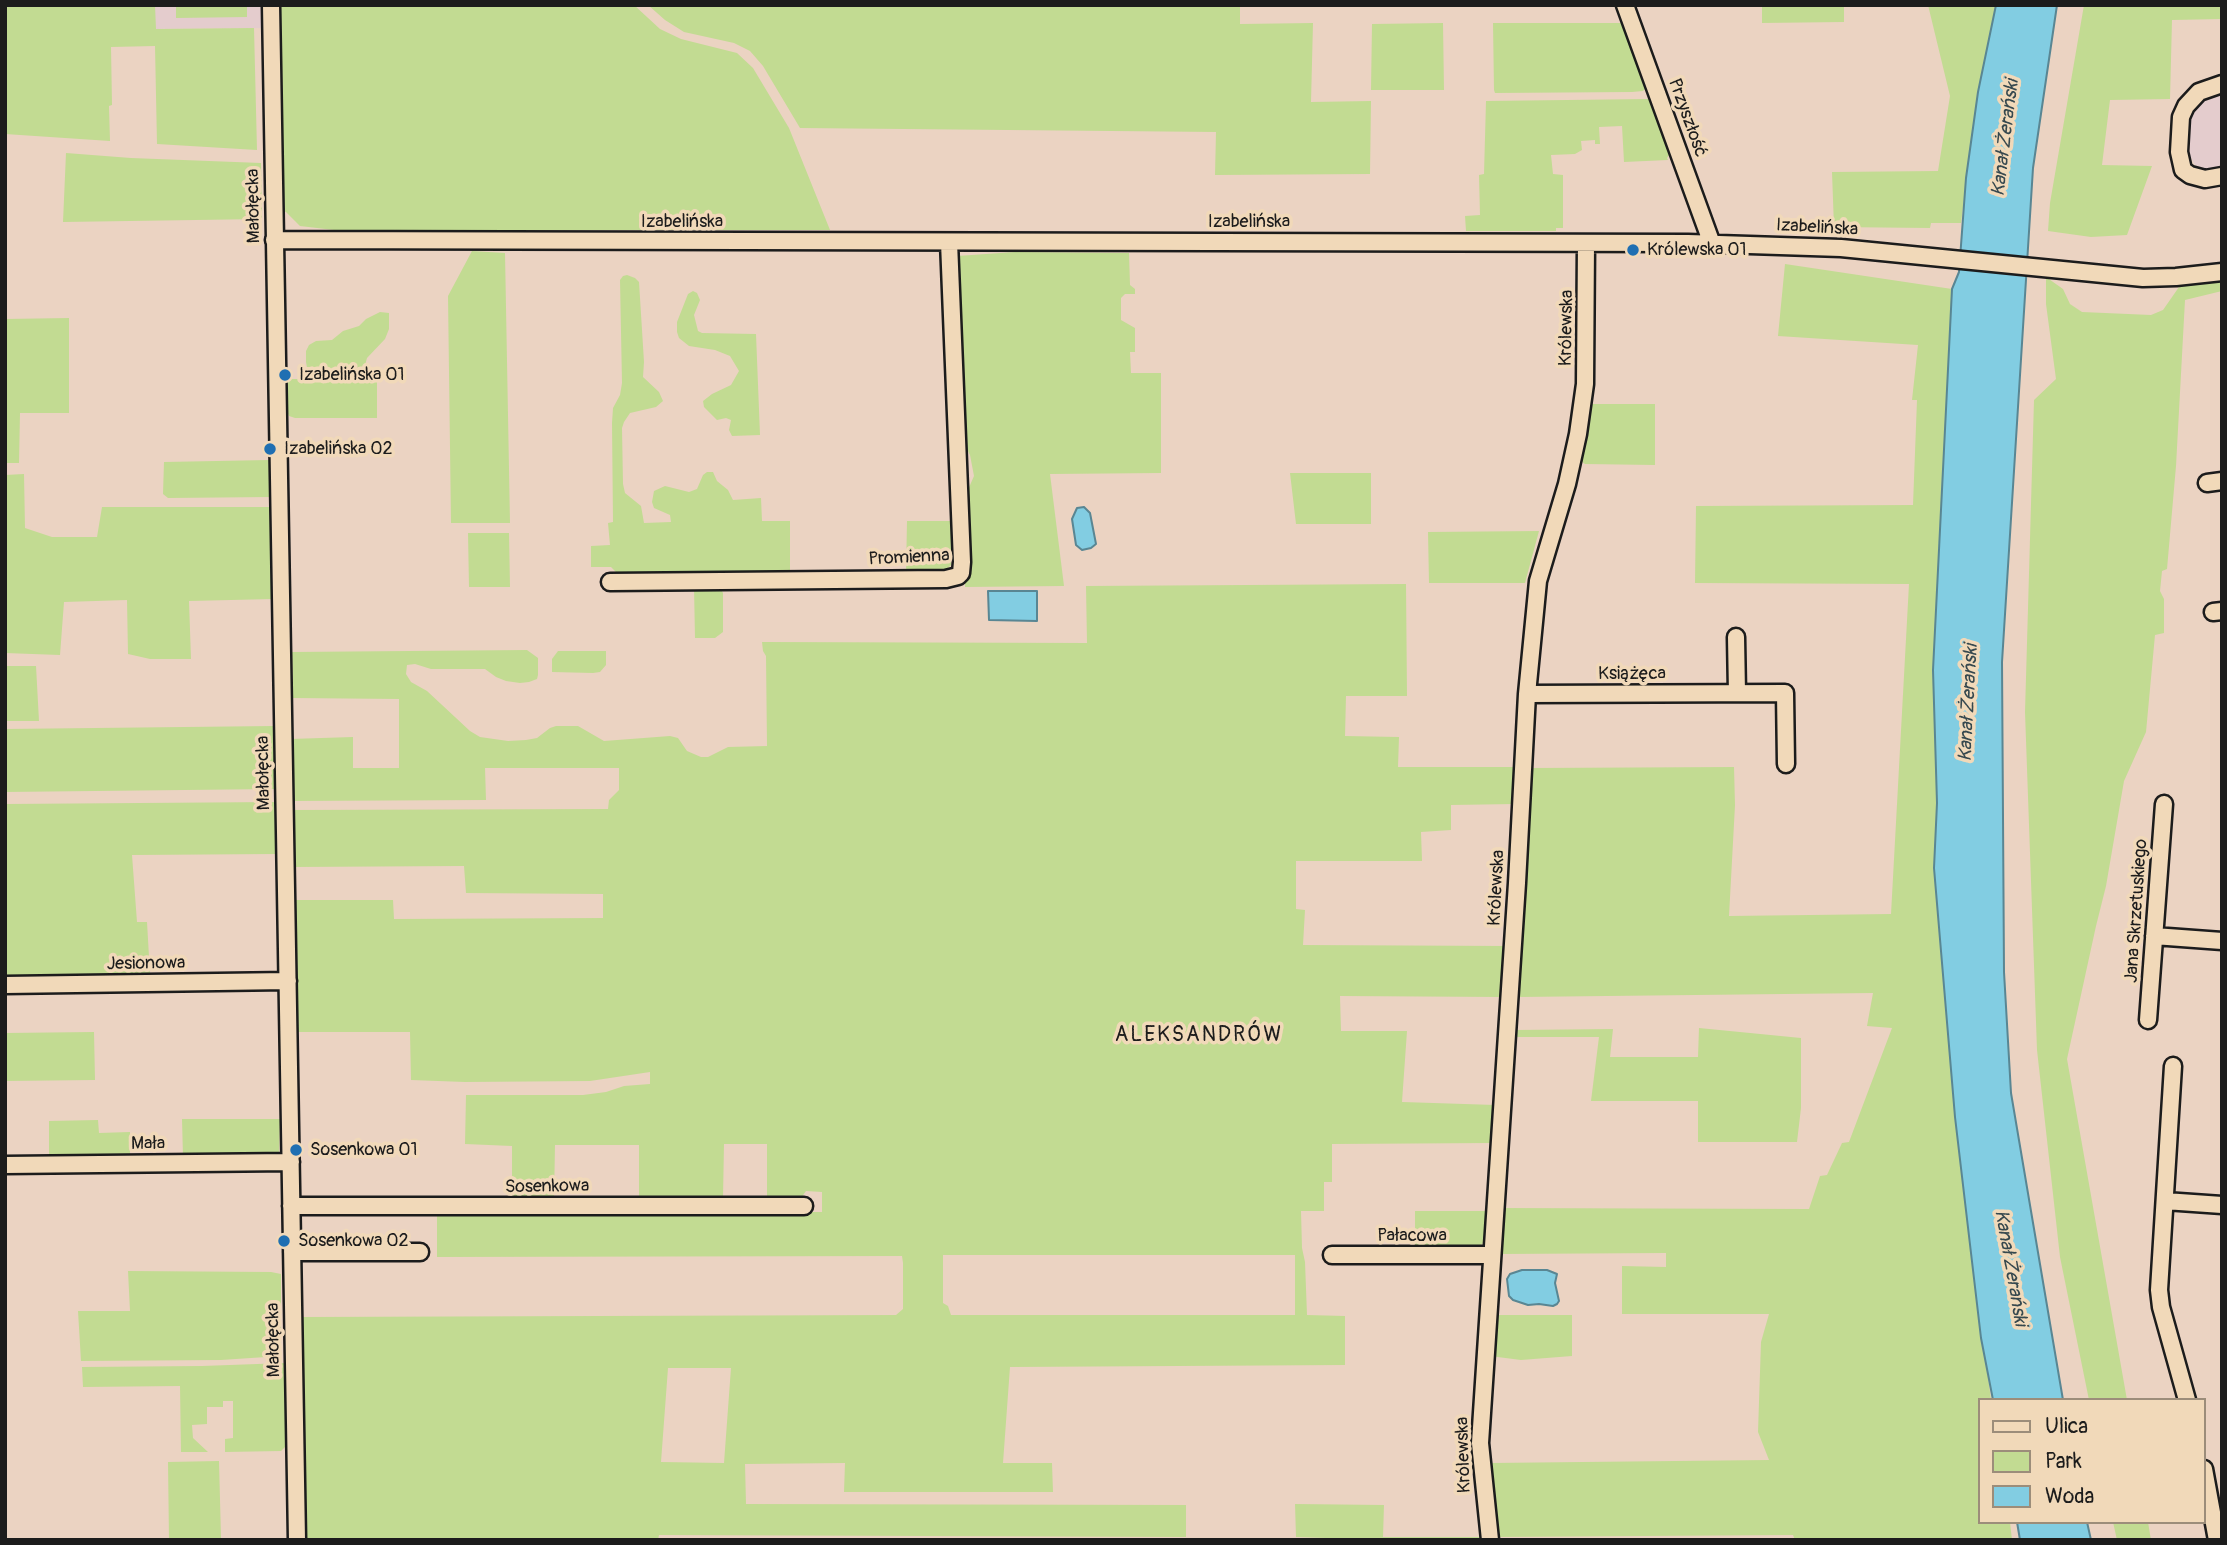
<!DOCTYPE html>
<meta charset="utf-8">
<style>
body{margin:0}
#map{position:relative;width:2227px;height:1545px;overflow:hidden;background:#ebd3c2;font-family:Pangolin,sans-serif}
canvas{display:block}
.frame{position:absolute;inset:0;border:7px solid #1c1c1c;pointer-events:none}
.legend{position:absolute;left:1978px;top:1398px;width:228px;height:126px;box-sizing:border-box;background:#f1d9b9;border:2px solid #9c8d7a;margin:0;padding:9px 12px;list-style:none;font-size:21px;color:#1c1c1c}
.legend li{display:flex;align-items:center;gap:14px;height:35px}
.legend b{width:35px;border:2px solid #9c8d7a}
</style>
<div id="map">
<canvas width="2227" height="1545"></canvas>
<div class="frame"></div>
<ul class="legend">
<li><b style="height:9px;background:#f1d9b9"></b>Ulica</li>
<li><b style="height:19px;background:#c2db92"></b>Park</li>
<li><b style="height:19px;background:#82cde2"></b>Woda</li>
</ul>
</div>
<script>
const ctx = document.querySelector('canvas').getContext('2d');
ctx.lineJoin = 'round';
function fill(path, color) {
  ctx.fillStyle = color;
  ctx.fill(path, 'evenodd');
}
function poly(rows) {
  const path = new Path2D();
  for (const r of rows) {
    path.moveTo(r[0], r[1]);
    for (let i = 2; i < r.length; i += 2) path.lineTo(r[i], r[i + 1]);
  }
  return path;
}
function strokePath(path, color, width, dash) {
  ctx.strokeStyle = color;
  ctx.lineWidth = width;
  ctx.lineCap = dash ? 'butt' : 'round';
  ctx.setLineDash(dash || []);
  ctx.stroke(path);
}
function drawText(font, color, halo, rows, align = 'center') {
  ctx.font = font + ' Pangolin,sans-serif';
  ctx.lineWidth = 7;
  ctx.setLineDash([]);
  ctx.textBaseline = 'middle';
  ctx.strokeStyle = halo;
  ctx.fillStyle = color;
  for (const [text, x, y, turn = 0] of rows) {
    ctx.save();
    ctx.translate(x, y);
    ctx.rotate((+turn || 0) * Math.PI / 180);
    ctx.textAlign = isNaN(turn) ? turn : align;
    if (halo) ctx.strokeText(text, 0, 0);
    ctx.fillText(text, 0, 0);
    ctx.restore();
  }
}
const built = poly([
 [155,5,263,5,263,28,155,29],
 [2222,91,2222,164,2220,168,2210,170,2195,165,2189,154,2191,119,2194,111,2205,99,2214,92]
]);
const green = poly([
 [5,5,155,5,156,29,254,28,257,150,157,144,155,46,111,47,112,105,109,106,110,141,5,134],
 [176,5,247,5,247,17,176,18],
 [277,5,634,5,660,29,681,39,737,53,753,68,789,128,830,230,334,230,300,226,286,212,282,211],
 [648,5,1240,5,1240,24,1313,23,1311,102,1371,101,1370,174,1215,175,1216,132,800,128,763,66,750,51,734,43,684,32,665,20],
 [1762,5,1844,5,1844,22,1762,23],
 [1928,5,1996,5,1978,92,1961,223,1931,223,1930,228,1834,227,1832,172,1938,171,1950,96],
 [2084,5,2222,5,2222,19,2172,20,2170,99,2110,100,2102,165,2152,166,2127,235,2091,237,2048,231,2050,203],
 [1443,23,1444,90,1371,90,1372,24],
 [1493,23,1624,23,1647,87,1643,91,1632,92,1495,93,1494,90],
 [1648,99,1655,104,1673,150,1667,158,1668,160,1624,162,1622,126,1599,127,1600,144,1595,144,1595,140,1581,141,1582,150,1575,154,1551,155,1553,174,1563,175,1563,228,1556,228,1556,231,1466,231,1465,216,1480,215,1479,175,1484,174,1486,101],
 [66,153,131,158,261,163,262,219,63,222],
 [472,251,505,253,510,523,451,523,448,296],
 [1015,252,1129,253,1130,285,1135,289,1135,294,1125,294,1121,298,1121,320,1135,328,1135,352,1130,352,1131,373,1161,373,1161,473,1050,474,1064,586,965,587,966,530,969,519,967,492,974,476,970,455,963,441,957,256],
 [1785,264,1952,289,1933,670,1937,803,1934,868,1955,1117,1991,1400,1980,1400,1980,1522,2010,1522,2012,1540,1795,1540,1793,1535,1494,1537,1490,1463,1769,1460,1758,1432,1761,1342,1769,1314,1622,1314,1622,1266,1666,1267,1666,1253,1498,1254,1500,1208,1809,1209,1820,1176,1827,1175,1842,1143,1849,1142,1892,1028,1867,1026,1873,993,1518,997,1532,768,1734,767,1735,805,1729,916,1891,914,1909,584,1695,583,1696,506,1913,505,1917,400,1912,400,1918,345,1778,336],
 [627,275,635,278,639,282,644,362,643,377,659,392,663,401,656,407,630,413,624,422,622,428,623,484,625,493,641,506,644,523,671,522,670,515,654,508,652,502,654,491,665,486,689,492,697,489,703,475,707,472,713,472,717,481,728,490,733,500,761,498,762,521,790,521,790,573,618,574,611,567,591,567,591,546,610,545,608,523,613,522,612,423,613,408,620,395,622,383,620,280,623,276],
 [2046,277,2063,289,2070,304,2082,312,2151,315,2163,310,2179,287,2222,279,2222,291,2185,300,2176,466,2167,569,2162,571,2160,591,2164,599,2164,633,2155,635,2146,732,2124,781,2106,886,2096,926,2067,1059,2127,1400,2089,1400,2060,1257,2037,1050,2025,712,2034,400,2056,379,2046,304],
 [693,291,697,293,700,300,694,315,698,331,702,333,756,334,760,435,732,436,729,430,731,420,726,418,717,420,704,407,703,401,712,394,731,385,739,371,730,356,715,350,689,346,679,338,677,332,677,322,688,294],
 [380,312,389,313,389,329,385,339,367,358,364,369,364,379,377,379,377,418,295,418,289,416,287,412,286,379,309,379,306,362,306,351,309,345,316,341,332,340,343,331,359,326,366,319],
 [69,318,69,413,20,413,19,463,5,463,5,319],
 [1588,404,1655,404,1655,465,1585,464,1581,461],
 [269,460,271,497,168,498,163,494,164,462],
 [1290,473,1371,473,1371,524,1296,524],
 [24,474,25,528,52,537,97,537,102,507,271,507,273,599,189,601,191,659,150,659,128,654,127,600,64,602,60,655,5,653,5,475],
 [907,521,953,521,951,565,943,573,906,573],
 [1539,531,1525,583,1429,583,1428,532],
 [468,533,509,533,510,587,469,587],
 [1406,584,1407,696,1346,696,1345,736,1399,737,1398,767,1515,767,1515,804,1451,805,1451,830,1421,832,1422,861,1296,861,1296,909,1305,910,1303,945,1507,946,1503,997,1340,996,1341,1031,1407,1031,1402,1102,1495,1105,1492,1143,1332,1144,1332,1182,1324,1182,1324,1211,1301,1211,1302,1248,1305,1262,1307,1315,1345,1316,1345,1365,1010,1367,1003,1463,1052,1463,1053,1492,844,1492,845,1463,745,1464,746,1504,1186,1505,1186,1537,659,1535,658,1540,305,1540,303,1317,896,1315,903,1309,903,1263,902,1256,437,1257,437,1212,822,1212,822,1192,806,1191,801,1198,767,1199,767,1144,724,1144,723,1198,639,1198,639,1145,555,1145,554,1199,512,1199,512,1146,465,1144,466,1095,583,1095,606,1092,624,1086,650,1084,650,1072,590,1081,465,1082,411,1080,410,1032,295,1032,292,900,393,900,394,919,603,918,603,894,466,893,464,866,292,867,291,810,608,809,609,800,619,790,619,768,485,768,486,800,291,801,290,739,353,737,353,768,399,768,399,699,293,698,292,652,527,650,538,658,538,675,537,679,529,682,520,683,506,681,496,677,485,669,431,669,415,664,407,665,406,674,411,682,427,691,470,731,480,737,508,741,526,740,537,738,550,728,556,726,578,726,604,741,670,736,678,738,687,751,701,757,708,757,728,747,767,746,766,656,763,651,762,642,1087,643,1086,586],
 [943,1255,1295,1255,1295,1315,951,1315,948,1306,943,1303],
 [668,1368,731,1368,724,1463,661,1462],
 [719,586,723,593,723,632,715,638,695,638,694,587],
 [558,651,606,651,606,665,600,672,593,673,552,672,552,659],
 [5,666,36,666,39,721,5,721],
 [274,726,275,789,5,792,5,729],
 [275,802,276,854,132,855,137,922,147,922,150,974,5,977,5,804],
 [1699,1028,1801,1038,1801,1108,1797,1142,1698,1142,1698,1101,1591,1101,1599,1037,1516,1037,1515,1030,1613,1029,1610,1057,1698,1057],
 [94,1032,95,1080,5,1081,5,1033],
 [182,1119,280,1119,279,1156,183,1157],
 [98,1120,99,1133,130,1132,130,1158,49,1158,49,1121],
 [1415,1211,1486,1211,1484,1242,1478,1248,1415,1248],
 [128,1271,271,1272,281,1274,281,1356,221,1360,81,1361,78,1311,130,1311],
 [1494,1315,1572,1315,1572,1356,1521,1360,1490,1356],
 [285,1363,286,1446,281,1451,225,1452,225,1439,233,1438,233,1401,223,1401,223,1407,207,1407,207,1424,192,1425,193,1438,208,1452,181,1452,180,1386,83,1387,82,1367,202,1366],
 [219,1461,221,1538,169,1540,168,1462],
 [1295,1504,1384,1505,1383,1537,1479,1537,1479,1540,1326,1540,1326,1538,1296,1537],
 [2113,1522,2148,1522,2151,1540,2117,1540]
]);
const water = poly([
 [1996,5,2057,5,2033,168,2002,662,2004,972,2011,1093,2063,1400,1993,1400,1981,1338,1955,1117,1934,868,1937,803,1933,670,1952,289,1959,272,1966,178,1978,92,1996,5],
 [1084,507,1090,513,1096,544,1091,548,1082,550,1076,545,1072,519,1077,508,1084,507],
 [988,591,1037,591,1037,621,989,620,988,591],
 [1522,1270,1547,1270,1557,1274,1555,1283,1559,1301,1557,1304,1553,1306,1539,1304,1528,1305,1513,1300,1509,1296,1507,1279,1510,1274,1522,1270],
 [2017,1522,2087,1522,2091,1540,2020,1540,2017,1522]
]);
const minor = poly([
 [271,5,297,1540],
 [1625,5,1712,244],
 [2222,84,2199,92,2186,106,2181,117,2179,152,2183,170,2190,175,2205,179,2222,176],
 [274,240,1688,243,1841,248,2143,278,2176,277,2222,272],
 [2207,483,2222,481],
 [610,582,946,579,958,576,961,573,962,562,949,242],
 [2213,612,2222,611],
 [1736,637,1737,693],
 [1527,694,1785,693,1786,764],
 [2154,936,2222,941],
 [5,985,288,981],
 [2148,1020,2164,804],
 [2173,1066,2159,1290,2161,1307,2187,1400],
 [5,1165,291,1162],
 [2165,1201,2222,1205],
 [291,1206,804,1206],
 [292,1252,420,1252],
 [1332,1255,1491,1255],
 [2204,1469,2217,1540],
 [1490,1540,1480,1443,1517,883,1527,694,1538,581,1567,484,1578,434,1585,384,1586,243]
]);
const markers = [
 [1633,250,7,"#1f6fb2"],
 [285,375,7,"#1f6fb2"],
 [270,449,7,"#1f6fb2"],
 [296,1150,7,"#1f6fb2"],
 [284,1241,7,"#1f6fb2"]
];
const streetNames = [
 ["Przyszłość",1687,118,70],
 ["Małołęcka",254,206,-91],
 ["Izabelińska",682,222],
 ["Izabelińska",1249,222],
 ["Izabelińska",1817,228,3],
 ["Królewska",1567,328,-89],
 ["Promienna",909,558,-3],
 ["Książęca",1632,674],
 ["Małołęcka",264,773,-91],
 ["Królewska",1497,888,-87],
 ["Jana Skrzetuskiego",2137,911,-86],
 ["Jesionowa",146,964,-1],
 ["Mała",148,1144],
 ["Sosenkowa",547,1187,-1],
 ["Pałacowa",1412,1236],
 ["Małołęcka",274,1340,-91],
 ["Królewska",1464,1455,-92]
];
const poiNames = [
 ["Królewska 01",1647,250],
 ["Izabelińska 01",299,375],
 ["Izabelińska 02",284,449],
 ["Sosenkowa 01",310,1150],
 ["Sosenkowa 02",298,1241]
];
const waterNames = [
 ["Kanał Żerański",2006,138,-83],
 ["Kanał Żerański",1969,703,-87],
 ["Kanał Żerański",2010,1268,80]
];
const quarterNames = [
 ["ALEKSANDRÓW",1199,1036]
];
fill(built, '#e4cccd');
fill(green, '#c2db92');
fill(water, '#82cde2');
strokePath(water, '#598693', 2);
strokePath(minor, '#1c1c1c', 21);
strokePath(minor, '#f1d9b9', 16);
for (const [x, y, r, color] of markers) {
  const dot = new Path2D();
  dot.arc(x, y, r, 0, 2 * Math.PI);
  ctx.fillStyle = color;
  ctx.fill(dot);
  strokePath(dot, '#f1d9b9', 2.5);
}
drawText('18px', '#1c1c1c', '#f1d9b9', streetNames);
drawText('18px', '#1c1c1c', '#f1d9b9', poiNames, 'left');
drawText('italic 19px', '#36484e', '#f1d9b9', waterNames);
ctx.letterSpacing = '2px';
drawText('21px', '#1c1c1c', '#f1d9b9', quarterNames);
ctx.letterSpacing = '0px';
</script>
